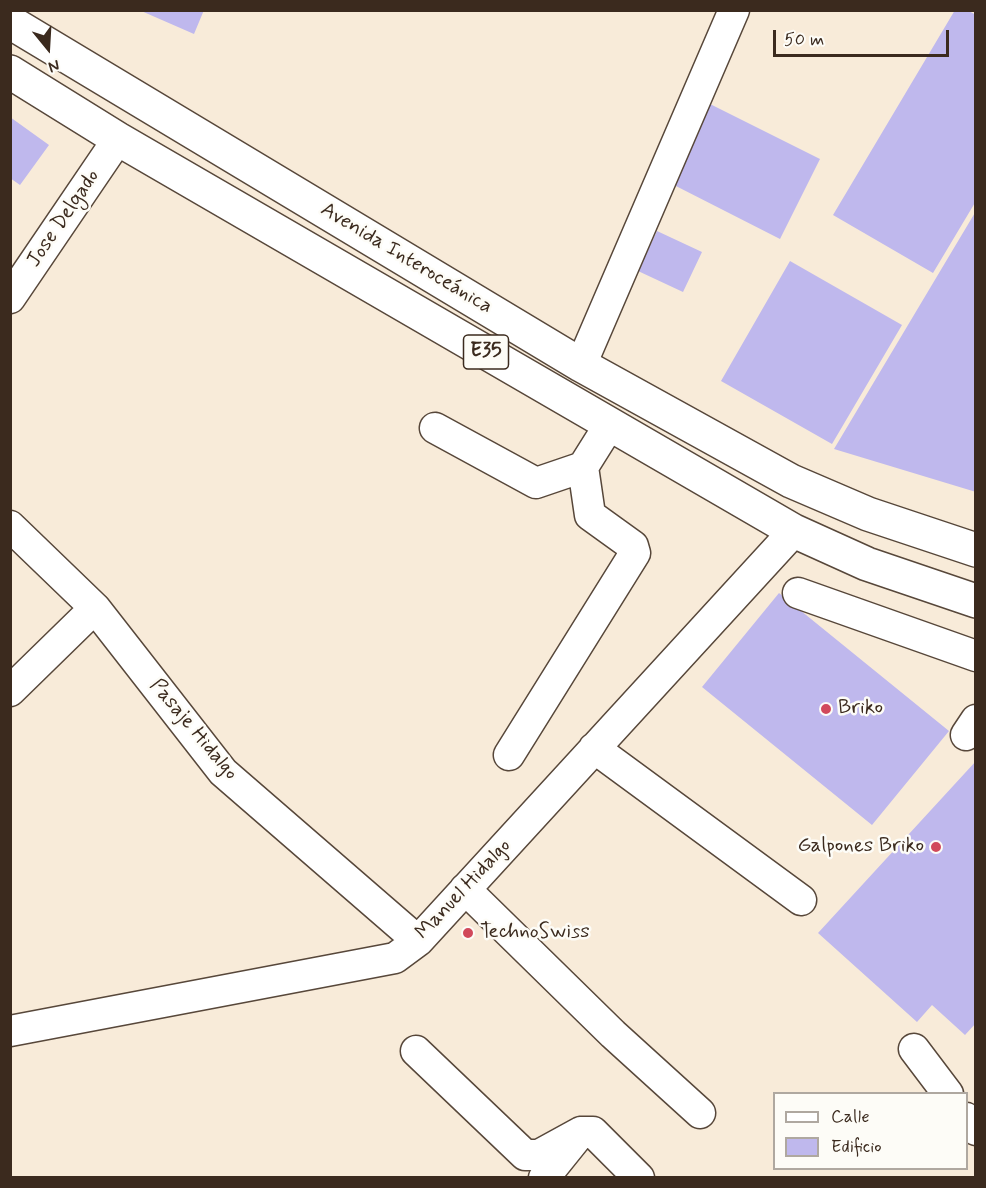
<!DOCTYPE html>
<meta charset="utf-8">
<style>
body{margin:0}
#map{position:relative;width:986px;height:1188px;overflow:hidden;background:#f8ebd9;font-family:Mynerve,sans-serif}
canvas{display:block}
.frame{position:absolute;inset:0;border:12px solid #3b2a1e;pointer-events:none}
.legend{position:absolute;left:773px;top:1092px;width:195px;height:78px;box-sizing:border-box;background:#fdfcf7;border:2px solid #afa8a0;margin:0;padding:8px 10px;list-style:none;font-size:18px;color:#3b2a1e}
.legend li{display:flex;align-items:center;gap:12px;height:30px}
.legend b{width:30px;border:2px solid #afa8a0}
.north{position:absolute;left:18px;top:18px;width:60px;height:60px;-webkit-text-stroke:4px #fdfcf7;paint-order:stroke;rotate:162deg;font-size:16px;font-weight:700;line-height:24px;text-align:center;color:#3b2a1e}
.north::after{content:'';display:block;margin:auto;width:21px;height:27px;background:#3b2a1e;clip-path:polygon(50% 0,100% 100%,50% 72%,0 100%)}
.scale{position:absolute;left:773px;top:30px;width:176px;height:27px;box-sizing:border-box;border:3px solid #3b2a1e;border-top:0;padding-left:8px;font-size:18px;line-height:21px;white-space:nowrap;color:#3b2a1e;-webkit-text-stroke:4px #fdfcf7;paint-order:stroke}
</style>
<div id="map">
<canvas width="986" height="1188"></canvas>
<div class="frame"></div>
<ul class="legend">
<li><b style="height:8px;background:#fff"></b>Calle</li>
<li><b style="height:16px;background:#bfb8ed"></b>Edificio</li>
</ul>
<div class="north">N</div>
<div class="scale">50 m</div>
</div>
<script>
const ctx = document.querySelector('canvas').getContext('2d');
ctx.lineJoin = 'round';
function fill(path, color) {
  ctx.fillStyle = color;
  ctx.fill(path, 'evenodd');
}
function poly(rows) {
  const path = new Path2D();
  for (const r of rows) {
    path.moveTo(r[0], r[1]);
    for (let i = 2; i < r.length; i += 2) path.lineTo(r[i], r[i + 1]);
  }
  return path;
}
function strokePath(path, color, width, dash) {
  ctx.strokeStyle = color;
  ctx.lineWidth = width;
  ctx.lineCap = dash ? 'butt' : 'round';
  ctx.setLineDash(dash || []);
  ctx.stroke(path);
}
function drawText(font, color, halo, rows, align = 'center') {
  ctx.font = font + ' Mynerve,sans-serif';
  ctx.lineWidth = 5;
  ctx.setLineDash([]);
  ctx.textBaseline = 'middle';
  ctx.strokeStyle = halo;
  ctx.fillStyle = color;
  for (const [text, x, y, turn = 0] of rows) {
    ctx.save();
    ctx.translate(x, y);
    ctx.rotate((+turn || 0) * Math.PI / 180);
    ctx.textAlign = isNaN(turn) ? turn : align;
    if (halo) ctx.strokeText(text, 0, 0);
    ctx.fillText(text, 0, 0);
    ctx.restore();
  }
}
const building = poly([
 [139,10,204,10,194,34],
 [955,10,967,10,976,15,976,201,933,273,833,215],
 [710,104,820,159,780,239,670,183],
 [10,117,49,145,20,185,10,178],
 [976,211,976,492,834,449],
 [657,231,702,252,683,292,638,271],
 [790,261,902,325,832,444,721,381],
 [779,593,949,731,872,825,702,687],
 [976,761,976,1023,965,1035,932,1005,917,1022,818,933]
]);
const minor = poly([
 [10,298,118,139],
 [581,365,734,10],
 [435,428,536,483,583,467],
 [10,526,95,608,223,772,418,941],
 [798,593,976,656],
 [10,691,95,608],
 [966,735,976,720],
 [594,748,801,900],
 [509,755,635,553,633,546,590,515,583,467,610,424],
 [465,889,613,1034,700,1113],
 [10,1031,395,958,418,941,794,531],
 [914,1049,948,1094],
 [416,1051,525,1155,539,1155,581,1132],
 [966,1118,976,1130],
 [544,1178,581,1132,593,1132,639,1178]
]);
const highway = poly([
 [10,22,581,365,791,481,868,514,976,550],
 [10,72,118,139,794,531,867,564,976,601]
]);
const markers = [
 [826,709,6,"#d1495b"],
 [936,847,6,"#d1495b"],
 [468,933,6,"#d1495b"]
];
const shields = [
 [486,352,45]
];
const shieldNames = [
 ["E35",486,352]
];
const streetNames = [
 ["Jose Delgado",64,219,-56],
 ["Avenida Interoceánica",406,259,31],
 ["Pasaje Hidalgo",193,730,50],
 ["Manuel Hidalgo",464,890,-47]
];
const poiNames = [
 ["Briko",838,709],
 ["Galpones Briko",924,847,"right"],
 ["TechnoSwiss",480,933]
];
fill(building, '#bfb8ed');
strokePath(minor, '#57473a', 33);
strokePath(highway, '#57473a', 36);
strokePath(minor, '#fff', 30);
strokePath(highway, '#fff', 33);
for (const [x, y, r, color] of markers) {
  const dot = new Path2D();
  dot.arc(x, y, r, 0, 2 * Math.PI);
  ctx.fillStyle = color;
  ctx.fill(dot);
  strokePath(dot, '#fdfcf7', 2);
}
for (const [x, y, w] of shields) {
  const box = new Path2D();
  box.roundRect(x - w / 2, y - 17, w, 34, 4.5);
  ctx.fillStyle = '#fdfcf7';
  ctx.fill(box);
  strokePath(box, '#3b2a1e', 1.5);
}
drawText('bold 20px', '#3b2a1e', null, shieldNames);
drawText('21px', '#3b2a1e', '#fdfcf7', streetNames);
drawText('21px', '#3b2a1e', '#fdfcf7', poiNames, 'left');
</script>
